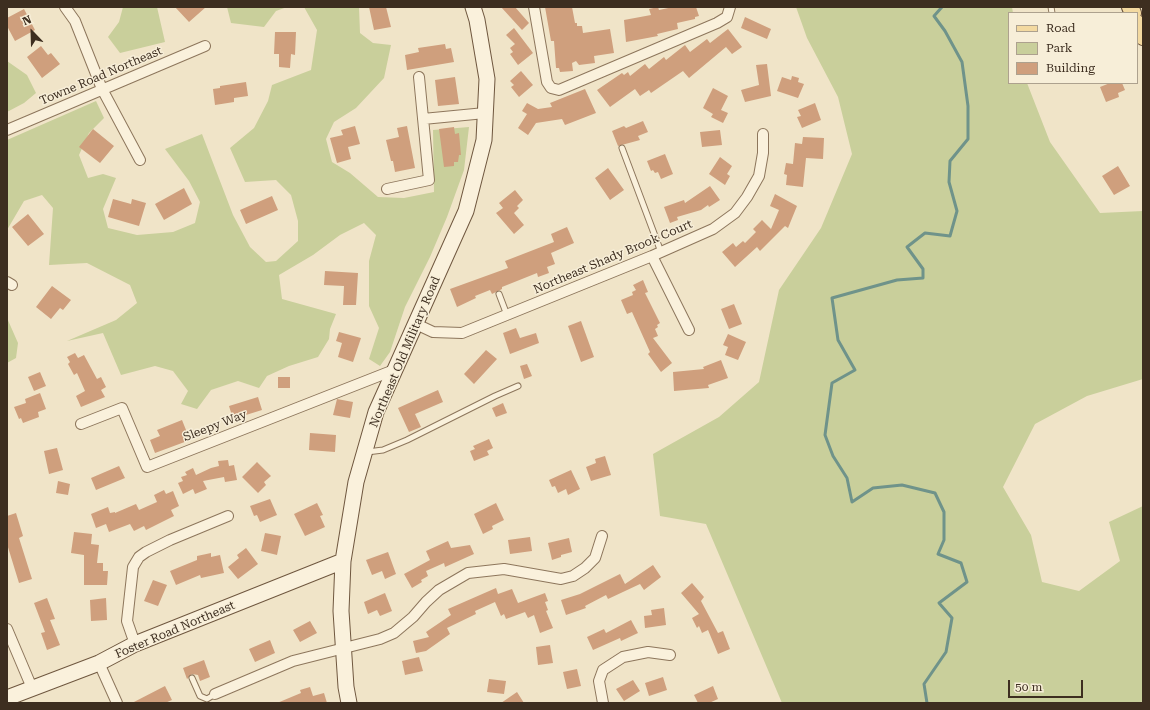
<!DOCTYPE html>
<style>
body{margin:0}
#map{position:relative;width:1150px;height:710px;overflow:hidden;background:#f0e4c8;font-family:"Roboto Serif",serif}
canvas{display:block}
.frame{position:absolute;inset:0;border:8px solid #3d2e20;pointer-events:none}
.legend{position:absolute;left:1008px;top:12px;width:130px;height:72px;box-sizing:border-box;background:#f7eed8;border:1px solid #ada18e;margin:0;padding:5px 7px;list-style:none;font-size:12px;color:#3d2e20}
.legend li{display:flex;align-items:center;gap:8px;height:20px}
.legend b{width:20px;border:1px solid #ada18e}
.north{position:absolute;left:12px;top:12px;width:40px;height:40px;-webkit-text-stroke:3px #f7eed8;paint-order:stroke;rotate:337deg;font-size:11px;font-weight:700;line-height:16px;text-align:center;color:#3d2e20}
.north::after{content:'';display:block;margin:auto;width:14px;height:18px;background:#3d2e20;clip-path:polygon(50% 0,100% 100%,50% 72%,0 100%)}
.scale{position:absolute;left:1008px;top:680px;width:75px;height:18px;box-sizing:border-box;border:2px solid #3d2e20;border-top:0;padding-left:5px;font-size:12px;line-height:14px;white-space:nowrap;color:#3d2e20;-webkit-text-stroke:3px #f7eed8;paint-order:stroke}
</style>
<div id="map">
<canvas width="1150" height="710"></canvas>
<div class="frame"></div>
<ul class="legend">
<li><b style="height:5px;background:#f3d9a0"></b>Road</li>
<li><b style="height:11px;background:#c9cf9b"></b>Park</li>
<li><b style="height:11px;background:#cf9f7d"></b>Building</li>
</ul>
<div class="north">N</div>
<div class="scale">50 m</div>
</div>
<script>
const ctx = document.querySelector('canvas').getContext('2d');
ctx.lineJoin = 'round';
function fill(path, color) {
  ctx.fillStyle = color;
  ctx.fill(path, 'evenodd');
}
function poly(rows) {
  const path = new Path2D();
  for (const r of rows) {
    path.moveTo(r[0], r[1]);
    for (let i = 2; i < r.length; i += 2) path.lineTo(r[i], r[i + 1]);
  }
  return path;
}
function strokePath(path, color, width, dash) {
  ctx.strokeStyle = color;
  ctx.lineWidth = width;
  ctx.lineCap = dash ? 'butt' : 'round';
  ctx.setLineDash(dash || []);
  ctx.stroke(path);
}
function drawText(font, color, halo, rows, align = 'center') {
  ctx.font = font + ' "Roboto Serif",serif';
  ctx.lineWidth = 3;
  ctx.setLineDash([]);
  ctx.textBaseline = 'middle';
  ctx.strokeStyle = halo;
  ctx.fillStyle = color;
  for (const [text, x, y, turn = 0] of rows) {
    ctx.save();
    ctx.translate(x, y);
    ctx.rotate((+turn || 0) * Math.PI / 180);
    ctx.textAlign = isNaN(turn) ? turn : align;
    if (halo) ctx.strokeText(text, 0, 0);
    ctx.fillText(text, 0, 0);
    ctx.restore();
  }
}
const green = poly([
 [123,7,157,7,165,42,120,53,108,37,119,22],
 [227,7,287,7,276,11,264,27,231,23],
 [304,7,359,7,360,33,373,43,391,45,384,78,356,108,334,122,326,139,332,162,350,173,378,197,404,198,434,192,433,130,469,127,464,170,447,217,430,257,405,307,390,352,380,366,369,359,379,328,369,306,369,261,376,235,364,223,340,235,313,255,279,275,282,299,336,314,330,329,329,339,318,357,289,366,267,376,259,388,238,381,211,390,197,409,181,404,188,391,173,371,155,366,121,375,103,333,67,341,116,320,137,303,130,285,87,263,49,265,53,208,42,195,24,201,7,230,7,140,96,101,104,118,89,133,79,155,88,178,103,174,116,178,103,209,108,228,137,235,173,232,195,223,200,202,189,181,165,149,202,134,233,215,250,247,266,262,276,261,298,241,298,221,291,195,276,180,245,182,230,148,254,128,268,101,272,85,311,70,317,30],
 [796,7,1012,7,1013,13,1009,13,1009,83,1027,83,1050,142,1100,213,1143,211,1143,379,1087,396,1035,424,1003,487,1031,535,1042,582,1079,591,1120,561,1109,522,1143,506,1143,703,782,703,706,524,660,516,653,454,719,417,759,382,779,290,821,228,852,154,838,97,807,38],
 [7,61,27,75,36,93,24,103,7,112],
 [7,318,18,343,16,358,7,363]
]);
const stream = poly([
 [927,703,924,684,946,652,952,618,939,603,967,582,961,563,938,554,944,540,944,512,935,493,902,485,873,488,852,502,847,478,833,456,825,435,832,383,855,370,838,340,832,298,897,280,923,278,923,269,907,247,925,233,950,236,957,211,949,182,950,161,968,139,968,106,962,62,945,31,934,16,942,7]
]);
const building = poly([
 [175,7,206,7,189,22],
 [369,7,386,7,391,27,374,30],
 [501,7,515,7,529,23,522,30],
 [545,7,572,7,575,23,577,23,577,26,582,26,583,33,610,29,614,53,594,56,595,63,579,65,576,61,572,63,573,71,560,72,559,68,556,68,554,41,551,41],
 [658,7,659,10,673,7,696,7,699,16,695,17,695,19,677,23,678,29,657,34,658,36,626,42,624,20,651,15,649,9],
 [24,9,35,30,15,41,7,26,7,18],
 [745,17,771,29,767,39,741,28],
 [514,28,533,53,518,65,510,54,513,52,510,48,515,44,506,35],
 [728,29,742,47,732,54,726,47,689,78,683,71,651,93,649,90,640,96,635,89,610,107,597,90,622,73,624,75,628,72,630,76,645,64,649,69,664,57,666,60,685,45,690,52,707,39,710,43],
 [275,32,296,32,295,55,291,54,290,68,279,67,279,54,274,54],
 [445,44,446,49,451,48,454,62,407,70,405,55,419,52,418,48],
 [41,46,48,55,51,53,60,64,42,78,27,57],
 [767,64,771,96,745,102,741,90,759,85,756,65],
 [521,71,533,85,519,97,511,87,514,85,510,81],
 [792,76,799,78,798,82,804,84,798,98,777,91,782,77,791,80],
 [455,77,459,104,438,106,435,80],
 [246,82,248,96,234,98,234,102,215,105,213,89,220,88,220,86],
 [1110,83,1122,83,1125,90,1118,93,1119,97,1106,102,1100,87],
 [713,88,728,96,721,110,728,113,723,123,711,117,713,114,703,108],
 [585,89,596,113,565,125,562,119,536,123,528,135,518,128,527,114,522,111,527,103,538,109,552,107,550,103],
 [815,103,821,120,802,128,797,117,801,116,798,110],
 [643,121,648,132,638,136,640,140,618,146,612,131,624,126,626,128],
 [355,126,360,144,348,147,351,159,337,163,330,138,343,135,341,130],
 [407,126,415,168,395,172,393,161,391,161,386,140,399,137,397,128],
 [454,127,455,134,459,133,461,155,459,155,458,162,454,162,454,166,444,167,439,129],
 [93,129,114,146,100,163,79,147],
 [720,130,722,145,702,147,700,132],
 [803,137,824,138,823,159,806,158,803,187,786,185,787,175,784,174,786,163,793,164,795,143,802,144],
 [665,154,673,174,661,179,658,172,655,173,653,170,651,171,647,161],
 [720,157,732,166,727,174,730,176,725,185,709,174],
 [1118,166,1130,186,1114,195,1102,176],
 [608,168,624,190,610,200,595,178],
 [710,186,720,200,709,207,708,205,701,210,677,217,678,220,670,223,664,207,684,200,685,203],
 [184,188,192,204,164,220,155,204],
 [515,190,523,200,517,206,519,208,514,213,524,225,514,234,496,213,503,208,499,203],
 [775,194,797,206,788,228,785,226,760,251,757,247,735,267,722,252,733,243,736,247,743,241,745,243,756,232,753,229,762,220,771,229,779,210,770,206],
 [272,196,278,210,246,224,240,210],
 [113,199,131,204,132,199,146,203,139,226,108,217],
 [28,214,44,234,28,246,12,227],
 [567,227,574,243,551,253,555,264,547,267,549,273,538,277,537,273,502,287,502,289,492,294,490,290,475,296,476,298,457,307,450,289,508,268,505,261,554,242,551,234],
 [325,271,358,273,356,305,343,305,344,286,324,285],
 [643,280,648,292,645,293,660,323,657,325,658,327,655,329,658,336,653,338,672,363,661,372,648,354,650,352,632,312,627,314,621,300,633,295,632,292,636,290,633,285],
 [52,286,71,300,63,310,60,308,51,319,36,307],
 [734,304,742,324,729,329,721,309],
 [581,321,594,357,581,362,568,326],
 [516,328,520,338,536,333,539,343,510,354,503,333],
 [339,332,361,338,353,362,338,357,342,343,336,341],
 [728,334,746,342,738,360,725,355,728,347,723,345],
 [486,350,497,359,474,384,464,374],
 [75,353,78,358,84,355,97,379,101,377,106,387,101,390,105,397,81,407,76,396,85,391,77,373,74,375,68,364,70,362,67,357],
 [721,360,728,378,708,385,709,388,674,391,673,372,704,369,703,367],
 [527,364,532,376,524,379,520,366],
 [40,372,46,386,34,391,28,377],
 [278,377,290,377,290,388,278,388],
 [438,390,443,402,415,414,421,427,409,432,398,408],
 [40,393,46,409,38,412,39,417,23,423,21,418,19,419,14,407,26,403,25,399],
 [258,397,262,410,233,419,229,406],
 [337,399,353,402,350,418,333,415],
 [503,403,507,413,496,417,492,408],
 [182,420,190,440,155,453,150,440,160,436,157,430],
 [310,433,336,435,335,452,309,450],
 [489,439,493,448,487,451,489,455,474,461,470,451,475,449,473,446],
 [57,448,63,470,49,474,44,451],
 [605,456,611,475,591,481,586,467,596,463,595,459],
 [228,460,229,466,234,465,237,480,225,482,224,477,203,481,207,489,195,494,193,489,183,494,178,483,183,481,181,477,187,475,185,472,193,468,196,475,211,468,219,466,218,461],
 [257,462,271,476,264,482,266,485,258,493,242,477],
 [119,466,125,478,96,490,91,478],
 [571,470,580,489,568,495,566,489,558,493,555,486,552,487,549,480],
 [58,481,70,484,68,495,56,493],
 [164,490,166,494,173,491,179,506,171,510,174,516,146,530,144,526,134,531,130,524,109,532,106,524,96,528,91,514,108,507,110,513,115,512,115,513,136,504,139,510,157,502,154,495],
 [270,499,277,515,260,522,257,515,254,516,250,506],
 [317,503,323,515,320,516,325,527,305,536,294,514],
 [496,503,504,520,492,526,493,529,483,534,474,514],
 [16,513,23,536,19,538,32,579,19,583,7,544,7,516],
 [74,532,92,534,91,544,99,545,97,563,103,563,103,571,108,571,107,585,84,585,84,555,71,553],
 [265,533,281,536,277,555,261,551],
 [530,537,532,551,510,554,508,540],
 [569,538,572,552,561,555,561,557,552,560,548,543],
 [448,541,451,548,470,545,474,554,445,567,444,563,426,571,428,576,421,580,422,582,412,588,404,574,430,560,426,551],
 [246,548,258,564,238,579,228,567,239,558,237,555],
 [388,552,396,574,385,579,382,571,372,575,366,560],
 [211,553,211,557,220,555,224,573,201,578,200,575,176,585,170,571,197,560,197,556],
 [653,565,661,577,644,590,640,584,608,599,606,595,585,606,586,608,566,615,561,600,580,594,620,574,625,584],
 [153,580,167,585,158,606,144,601],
 [692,583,704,597,701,601,718,633,723,631,730,649,718,654,708,630,702,633,699,626,697,628,692,618,699,614,681,593],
 [496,588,498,594,512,589,518,603,545,593,548,601,545,602,548,610,546,611,553,628,540,633,534,615,528,618,525,612,506,619,504,614,501,616,495,602,475,611,476,614,447,628,450,634,426,651,416,653,413,641,429,637,426,632,451,615,448,609],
 [385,593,392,611,380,616,377,610,368,614,364,602],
 [47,598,55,619,50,620,60,645,47,650,41,633,45,632,34,603],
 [106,598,107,620,91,621,90,600],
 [664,608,666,625,645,628,644,616,652,615,651,610],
 [631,620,638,633,621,641,620,638,593,650,587,637,604,629,606,633],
 [310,621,317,633,300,642,293,630],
 [270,640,275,653,255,662,249,649],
 [550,645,553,663,538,665,536,647],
 [419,657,423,671,405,675,402,661],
 [204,660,210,677,200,681,198,675,192,674,187,679,183,668],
 [577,669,581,686,567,689,563,672],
 [663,677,667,690,649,696,645,683],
 [489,679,506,681,504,694,487,692],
 [633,680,640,691,624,701,616,689],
 [165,686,172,700,165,703,132,703],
 [713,686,718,699,709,703,698,703,694,695],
 [310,687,313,696,324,693,327,703,277,703,301,693,300,690],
 [517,692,524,703,501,703]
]);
const lane = poly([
 [1051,7,1052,13],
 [622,148,661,252],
 [499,294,507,315],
 [367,452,383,450,407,440,495,396,518,386],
 [192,678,200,696,207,699,215,694]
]);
const street = poly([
 [65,7,75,21,102,89,140,160],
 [534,7,547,82,551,88,559,90,717,23,727,17,730,7],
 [423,119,485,113],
 [7,130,205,46],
 [387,189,429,180,419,77],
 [652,256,689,330],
 [7,282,12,285],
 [416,324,433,332,462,333,652,256,713,229,735,213,747,197,759,176,763,153,763,134],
 [81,424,122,408,147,467,394,370],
 [7,629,32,688],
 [135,644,127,621,133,567,139,557,146,552,170,540,228,516],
 [99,663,117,703],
 [215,694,293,661,380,639,394,633,413,617,426,602,439,590,468,573,504,569,561,579,573,576,585,568,595,558,602,536],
 [603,703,599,681,603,670,623,657,648,652,670,655]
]);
const secondary = poly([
 [7,698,99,663,135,644,343,561],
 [349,703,346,687,341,611,343,561,356,482,376,412,466,211,484,140,487,79,477,20,473,7]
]);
const primary = poly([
 [1130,7,1133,13],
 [1137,23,1143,37]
]);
const streetNames = [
 ["Towne Road Northeast",101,76,-23],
 ["Northeast Shady Brook Court",613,257,-23],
 ["Northeast Old Military Road",405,352,-67],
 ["Sleepy Way",215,426,-21],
 ["Foster Road Northeast",175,630,-23]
];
fill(green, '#c9cf9b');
strokePath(stream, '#6f938a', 3);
fill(building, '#cf9f7d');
strokePath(lane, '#8d765c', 7);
strokePath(street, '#8d765c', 12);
strokePath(secondary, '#6f573f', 17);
strokePath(primary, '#5b4430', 18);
strokePath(lane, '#faf1dc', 5);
strokePath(street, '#faf1dc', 10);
strokePath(secondary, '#faf1dc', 15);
strokePath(primary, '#f3d9a0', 16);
drawText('12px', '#3d2e20', '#f7eed8', streetNames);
</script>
